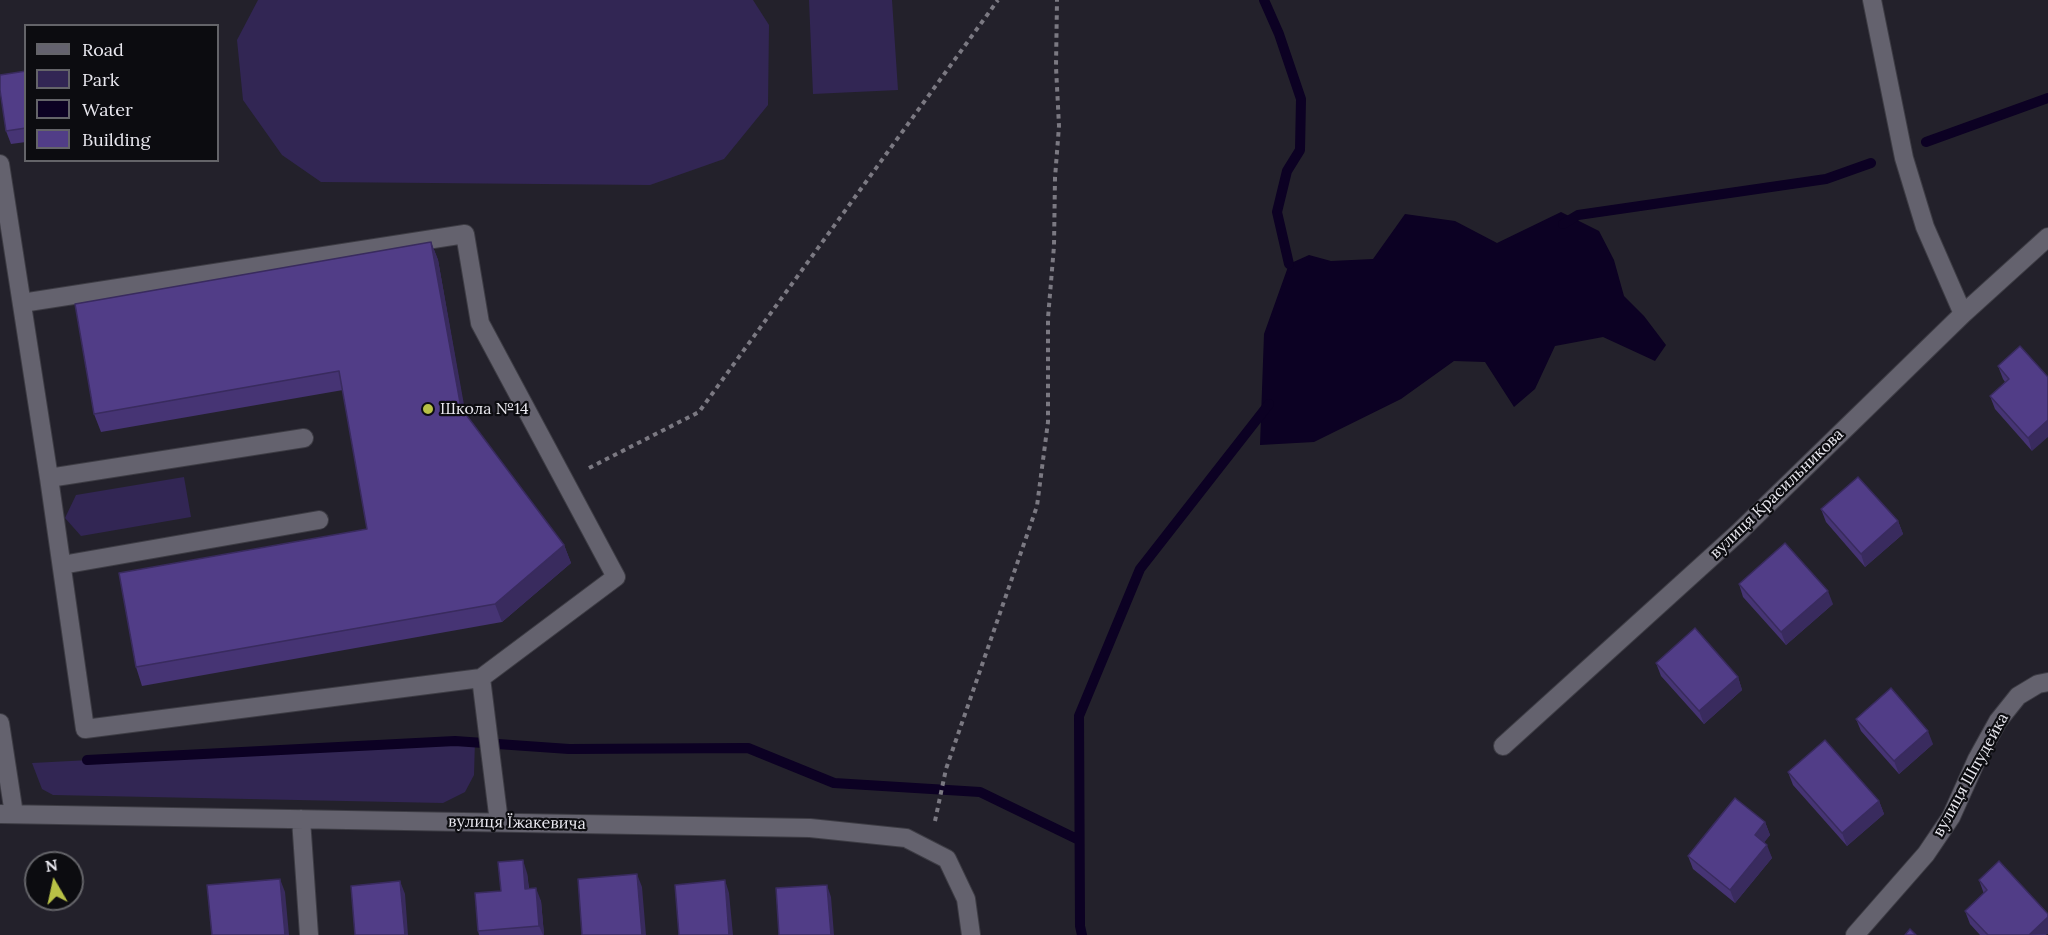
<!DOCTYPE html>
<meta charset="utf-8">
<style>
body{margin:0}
#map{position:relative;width:2048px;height:935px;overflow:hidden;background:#23212b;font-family:Lora,serif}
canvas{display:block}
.legend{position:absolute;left:24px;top:24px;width:195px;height:138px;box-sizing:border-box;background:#0c0c10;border:2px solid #646469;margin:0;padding:8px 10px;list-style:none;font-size:18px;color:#e9e8ef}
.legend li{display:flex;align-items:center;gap:12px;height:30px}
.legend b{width:30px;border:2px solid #646469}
.north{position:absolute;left:24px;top:851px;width:60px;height:60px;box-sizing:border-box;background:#0c0c10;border:2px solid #646469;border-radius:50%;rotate:351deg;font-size:16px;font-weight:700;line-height:24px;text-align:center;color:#e9e8ef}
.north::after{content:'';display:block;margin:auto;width:21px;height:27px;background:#b8c146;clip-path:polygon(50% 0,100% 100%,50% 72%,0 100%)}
</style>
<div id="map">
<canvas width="2048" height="935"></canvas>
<ul class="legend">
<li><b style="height:8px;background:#64626e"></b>Road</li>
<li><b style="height:16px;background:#322654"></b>Park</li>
<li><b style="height:16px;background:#0c0123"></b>Water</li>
<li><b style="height:16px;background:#513d87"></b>Building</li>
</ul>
<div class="north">N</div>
</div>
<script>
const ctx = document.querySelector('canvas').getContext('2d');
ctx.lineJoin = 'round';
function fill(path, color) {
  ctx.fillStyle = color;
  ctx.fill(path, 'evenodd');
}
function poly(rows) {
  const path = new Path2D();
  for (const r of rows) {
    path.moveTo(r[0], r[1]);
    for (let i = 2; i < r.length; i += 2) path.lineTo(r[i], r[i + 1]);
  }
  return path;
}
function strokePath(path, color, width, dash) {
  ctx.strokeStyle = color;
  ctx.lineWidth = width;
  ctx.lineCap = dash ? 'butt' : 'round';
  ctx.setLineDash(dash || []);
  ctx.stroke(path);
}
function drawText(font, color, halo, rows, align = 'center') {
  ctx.font = font + ' Lora,serif';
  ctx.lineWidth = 4.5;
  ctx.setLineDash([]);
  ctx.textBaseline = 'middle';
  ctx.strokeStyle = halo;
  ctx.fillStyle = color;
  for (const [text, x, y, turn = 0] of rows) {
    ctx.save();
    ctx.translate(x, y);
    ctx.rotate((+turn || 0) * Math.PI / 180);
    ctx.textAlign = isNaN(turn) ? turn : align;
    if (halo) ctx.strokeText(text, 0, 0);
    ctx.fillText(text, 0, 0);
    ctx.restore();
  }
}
const green = poly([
 [258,0,753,0,769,25,768,105,724,159,650,185,321,182,282,155,243,100,237,40],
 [809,0,892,0,898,90,813,94],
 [184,477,191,517,81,536,65,518,76,495],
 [475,740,474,775,465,792,443,803,53,795,42,789,32,763]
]);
const water = poly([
 [1561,212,1599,231,1614,260,1624,296,1644,316,1666,345,1655,361,1603,337,1555,346,1535,389,1514,407,1485,362,1454,361,1401,399,1314,442,1260,445,1264,334,1289,264,1309,255,1331,261,1373,259,1405,214,1455,221,1497,243]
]);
const stream = poly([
 [1264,0,1279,34,1301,99,1300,150,1287,171,1277,212,1289,264],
 [1926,142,2048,98],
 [1563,224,1578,215,1826,179,1871,163],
 [87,760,455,741,569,749,748,748,834,783,980,792,1079,840],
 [1082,935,1080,926,1079,716,1140,569,1269,404]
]);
const path = poly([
 [589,468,699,412,998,0],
 [935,821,946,769,1037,506,1048,422,1048,318,1054,246,1055,178,1059,126,1056,67,1057,0]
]);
const minor = poly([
 [1872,0,1904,158,1925,227,1963,314],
 [0,164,49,478],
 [22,303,465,234,480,323,616,577,481,678,85,729,49,478,304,438],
 [62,565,319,520],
 [481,678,499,822],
 [0,723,14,814],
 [1503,746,1738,533,1963,314,2048,237],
 [0,814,810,828,906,838,947,859,966,899,971,935],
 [301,819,309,935],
 [1855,935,1926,854,1951,817,1977,759,1998,721,2018,696,2038,684,2048,682]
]);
const wall = poly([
 [26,71,26,142,11,144,6,131],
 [431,242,438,260,465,414,564,545,571,563,502,622,142,686,136,667,367,529,343,390,101,432,94,414],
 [2020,346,2032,451,1995,409,1990,396,2005,382,2003,379,1998,366],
 [1821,509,1898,521,1903,534,1865,567,1826,522],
 [1739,584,1833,604,1786,645,1743,597],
 [1656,663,1738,677,1742,690,1704,724,1661,676],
 [1856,719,1933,744,1899,774,1861,731],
 [1788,772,1879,801,1884,814,1847,846,1793,785],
 [1765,822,1770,835,1764,842,1772,858,1735,903,1693,869,1688,856],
 [527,873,529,888,541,901,544,935,479,935,478,931,501,891],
 [1979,880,2047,935,1980,935,1970,924,1965,911,1984,894]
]);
const shadedWall = poly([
 [431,242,438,260,468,427,461,408],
 [2048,420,2048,437,2032,451,2028,438],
 [1898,521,1903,534,1865,567,1861,554],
 [564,545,571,563,502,622,495,604],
 [1828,591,1833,604,1786,645,1781,632],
 [1738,677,1742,690,1704,724,1699,711],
 [1928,731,1933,744,1899,774,1894,761],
 [1879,801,1884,814,1847,846,1842,833],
 [1765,822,1770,835,1760,848,1755,835],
 [1767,845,1772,858,1735,903,1730,890],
 [523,860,527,873,530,901,525,889],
 [637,874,642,887,646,935,642,935],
 [280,879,285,892,289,935,285,935],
 [725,880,729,893,733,935,729,935],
 [400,881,405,894,408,935,405,935],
 [827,885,831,897,834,935,831,935],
 [536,888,541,901,544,935,543,935,539,926],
 [2048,917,2048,934,2029,935]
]);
const building = poly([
 [26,71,26,128,6,131,0,90,0,75,26,71],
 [431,242,461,408,564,545,495,604,136,667,119,573,367,529,339,371,94,414,75,304,431,242],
 [2020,346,2048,377,2048,420,2028,438,1990,396,2009,379,1998,366,2020,346],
 [1858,477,1898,521,1861,554,1821,509,1858,477],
 [1785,543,1828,591,1781,632,1739,584,1785,543],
 [1695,628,1738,677,1699,711,1656,663,1695,628],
 [1891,688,1928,731,1894,761,1856,719,1891,688],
 [1825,740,1879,801,1842,833,1788,772,1825,740],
 [1735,798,1765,822,1755,835,1767,845,1730,890,1688,856,1735,798],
 [523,860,525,889,536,888,539,926,478,931,475,893,501,891,498,862,523,860],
 [1999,861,2048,914,2048,917,2029,935,1988,935,1965,911,1987,890,1979,880,1999,861],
 [637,874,642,935,582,935,578,879,637,874],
 [280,879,285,935,212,935,207,885,280,879],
 [725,880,729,935,679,935,675,885,725,880],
 [400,881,405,935,355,935,351,886,400,881],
 [827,885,831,935,779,935,776,888,827,885],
 [1910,929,1916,935,1905,935,1910,929]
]);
const markers = [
 [428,409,6,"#b8c146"]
];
const poiNames = [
 ["Школа №14",440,409]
];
const streetNames = [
 ["вулиця Красильникова",1777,494,-44],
 ["вулиця Шпудейка",1971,775,-61],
 ["вулиця Їжакевича",517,823,1]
];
fill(green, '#322654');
fill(water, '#0c0123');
strokePath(stream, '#0c0123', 10);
strokePath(minor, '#3d3c44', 20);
strokePath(path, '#7b7982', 4, [4.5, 4.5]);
strokePath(minor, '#64626e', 18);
fill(wall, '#463474');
fill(shadedWall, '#392b5e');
fill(building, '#513d87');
strokePath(building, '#392b5e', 1.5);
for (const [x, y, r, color] of markers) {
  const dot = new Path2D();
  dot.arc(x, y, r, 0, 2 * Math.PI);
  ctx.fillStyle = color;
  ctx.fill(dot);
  strokePath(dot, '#0c0c10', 2);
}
drawText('16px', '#e9e8ef', '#0c0c10', poiNames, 'left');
drawText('16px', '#e9e8ef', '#0c0c10', streetNames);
</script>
